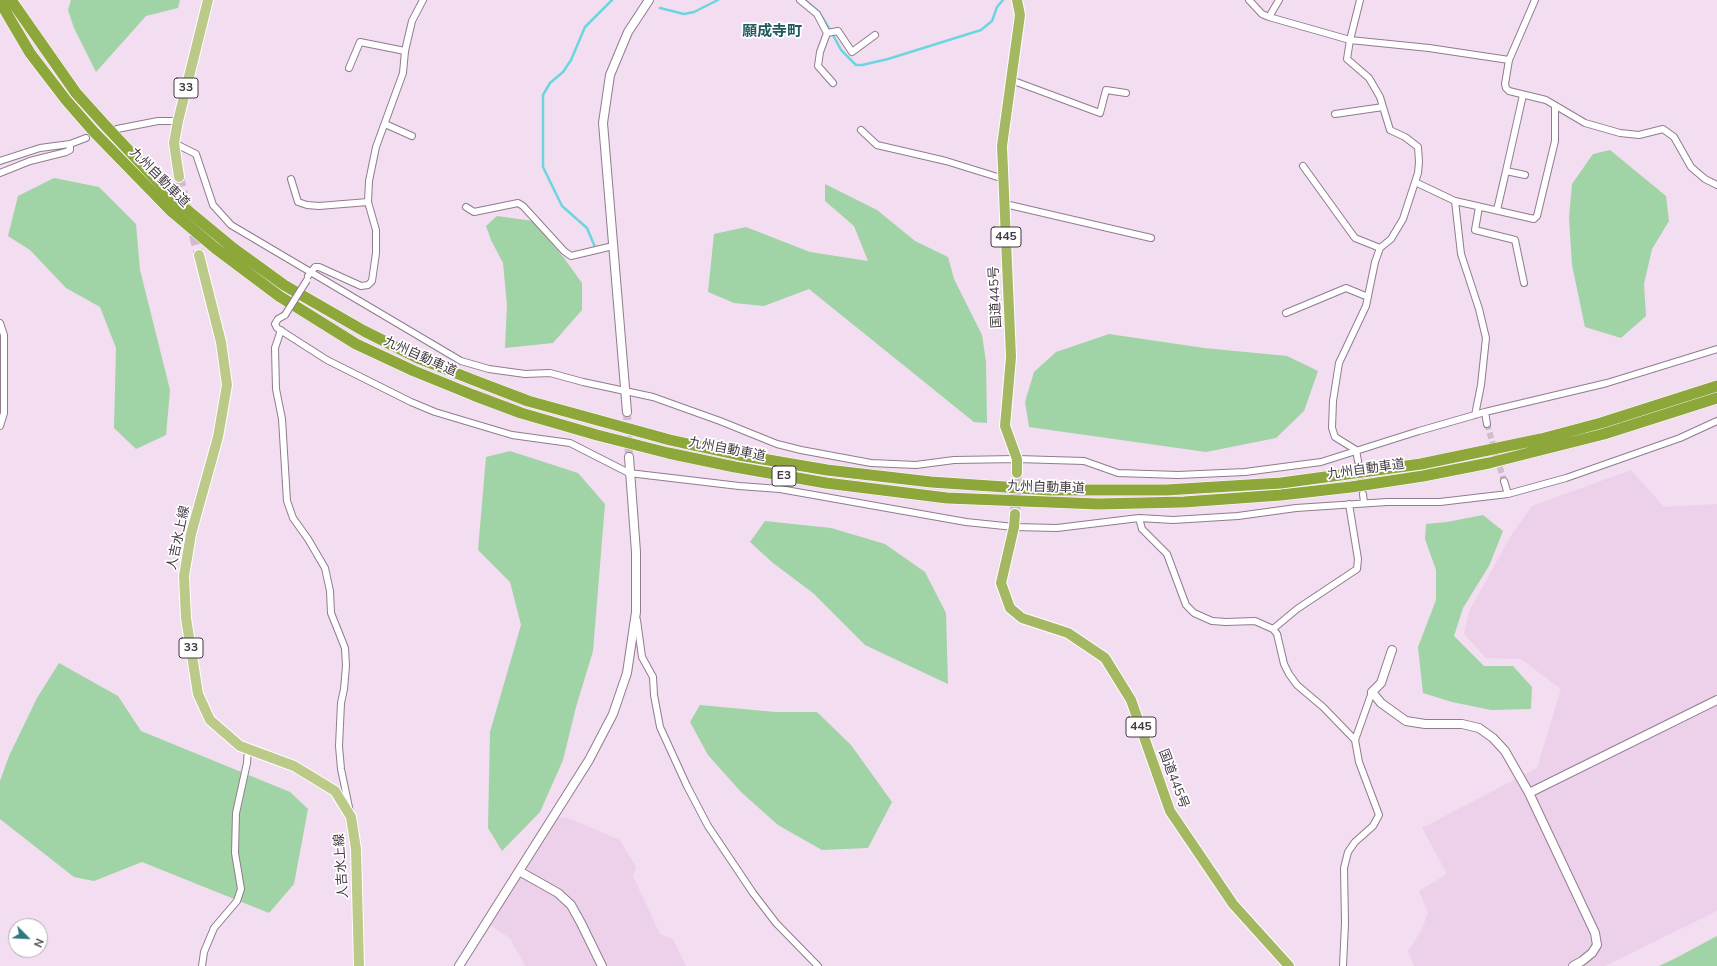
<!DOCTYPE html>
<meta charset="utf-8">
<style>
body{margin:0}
#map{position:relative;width:1717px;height:966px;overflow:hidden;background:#f3ddf1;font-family:"Nunito Sans",sans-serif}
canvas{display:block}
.north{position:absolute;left:8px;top:918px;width:40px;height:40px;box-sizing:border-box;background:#fff;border:1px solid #b3b0b3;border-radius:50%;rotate:114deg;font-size:11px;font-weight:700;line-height:16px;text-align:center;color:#423941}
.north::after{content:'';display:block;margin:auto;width:14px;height:18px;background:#2f7781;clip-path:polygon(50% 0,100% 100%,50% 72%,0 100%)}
</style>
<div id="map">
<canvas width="1717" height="966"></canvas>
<div class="north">N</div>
</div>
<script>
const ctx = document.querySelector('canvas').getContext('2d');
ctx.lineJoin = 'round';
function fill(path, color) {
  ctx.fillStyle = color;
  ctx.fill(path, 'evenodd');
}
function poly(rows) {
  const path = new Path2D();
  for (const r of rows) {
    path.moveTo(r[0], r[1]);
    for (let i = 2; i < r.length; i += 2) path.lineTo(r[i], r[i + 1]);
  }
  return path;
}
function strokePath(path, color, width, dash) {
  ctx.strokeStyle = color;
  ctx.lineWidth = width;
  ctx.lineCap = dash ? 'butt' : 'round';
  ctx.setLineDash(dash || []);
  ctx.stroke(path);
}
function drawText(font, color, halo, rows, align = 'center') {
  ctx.font = font + ' "Nunito Sans","Noto Sans JP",sans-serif';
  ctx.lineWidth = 3.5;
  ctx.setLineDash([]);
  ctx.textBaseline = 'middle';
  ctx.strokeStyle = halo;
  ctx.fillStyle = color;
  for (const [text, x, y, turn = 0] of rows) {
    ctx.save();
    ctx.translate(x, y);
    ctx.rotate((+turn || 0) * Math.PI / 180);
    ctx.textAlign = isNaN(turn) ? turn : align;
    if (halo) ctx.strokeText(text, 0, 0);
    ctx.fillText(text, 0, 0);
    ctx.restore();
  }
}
const built = poly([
 [1631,470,1664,507,1717,504,1717,911,1605,966,1414,966,1408,951,1421,931,1428,913,1419,891,1447,874,1422,828,1537,768,1561,689,1521,659,1486,658,1464,634,1469,611,1512,534,1532,506],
 [559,817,568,818,620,840,636,867,633,876,660,934,673,939,686,966,525,966,510,938,490,925]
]);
const green = poly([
 [71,0,180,0,178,8,146,16,96,72,74,28,68,10],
 [1610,150,1666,196,1669,221,1652,249,1644,284,1646,316,1621,338,1585,327,1572,265,1569,218,1572,184,1593,154],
 [54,178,99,187,136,224,140,270,170,390,166,435,136,449,114,428,116,348,100,307,66,288,30,250,8,236,18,196],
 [825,184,877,210,915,241,948,257,954,279,982,335,986,362,987,423,974,422,809,289,764,306,734,303,708,292,714,234,746,227,810,252,868,261,854,226,825,201],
 [497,216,533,221,564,258,582,283,582,310,553,343,505,348,507,305,503,263,491,240,486,226],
 [1109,334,1204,348,1287,356,1318,371,1304,411,1276,438,1206,452,1029,427,1025,402,1034,372,1056,352],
 [510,451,578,473,605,504,593,651,576,707,563,760,540,812,502,851,488,828,490,732,521,625,510,582,478,550,486,457],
 [1483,515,1503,531,1489,566,1463,608,1454,636,1484,666,1513,666,1532,687,1531,709,1491,710,1452,702,1423,693,1418,647,1436,600,1436,570,1425,539,1426,524,1447,522],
 [765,521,831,528,885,544,925,572,946,613,948,684,865,645,813,593,773,563,750,542],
 [59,663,118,696,141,731,290,792,308,809,294,884,269,913,142,862,94,881,74,877,0,819,0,781,9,756,37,698],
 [700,705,775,712,817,712,851,745,892,802,868,848,822,850,778,825,741,792,708,755,690,722],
 [1717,936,1717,966,1659,966,1674,959]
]);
const stream = poly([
 [805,0,819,12,830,30],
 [660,8,684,14,694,12,718,0],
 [833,35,841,50,856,65,862,65,888,59,981,30,992,21,997,7,1003,0],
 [595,247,587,228,562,206,543,167,543,95,550,83,563,72,571,60,585,27,612,0]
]);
const minorTunnel = poly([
 [1487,424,1504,481],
 [1358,461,1362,487]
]);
const tertiaryTunnel = poly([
 [627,412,629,457]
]);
const primaryTunnel = poly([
 [179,177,199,255]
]);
const trunkTunnel = poly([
 [1015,514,1017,473]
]);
const minor = poly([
 [800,0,817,14,827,33,820,52,818,66,833,83],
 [1249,0,1262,14,1269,17,1350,40,1429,48,1509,60],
 [1535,0,1509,60,1505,84,1506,88,1509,91,1546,100,1585,123,1620,133,1639,135,1663,129,1674,137,1691,167,1705,179,1717,185],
 [1269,17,1279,0],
 [827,33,838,31,852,52,875,35],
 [349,68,360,42,405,51],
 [1011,80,1100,113,1106,90,1126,93],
 [1335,114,1383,107],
 [385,124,412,136],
 [117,129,158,121,178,121],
 [861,130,877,145,946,161,1004,179],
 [174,143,196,154,213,205,231,225,461,361,489,369,525,374,550,373,583,382,653,397,720,421,777,444,801,450,871,463,916,465,954,460,1017,459,1084,461,1118,473,1178,475,1245,472,1321,462,1419,431,1485,412,1607,383,1717,349],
 [0,161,40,148,70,144,86,138],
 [1303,166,1355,238,1380,248],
 [1506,171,1523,95],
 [0,173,30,161,66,152,70,150,70,144],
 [291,179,298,202,307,205,319,206,368,202],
 [1415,182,1455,201,1461,254,1479,309,1486,338,1481,385,1475,415],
 [1455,201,1534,219,1537,216,1555,141,1555,107],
 [1005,204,1151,238],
 [466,207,474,212,518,203,523,206,564,251,571,256,613,246],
 [1479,207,1475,230,1515,240,1524,283],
 [1497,210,1506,171,1525,175],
 [308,276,315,267,319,267,361,286,368,285,372,281,376,253,376,230,368,202,369,181,376,147,403,73,405,51,412,21,423,0],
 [1286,313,1346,288,1368,297],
 [285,315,278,319,275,324,277,328,327,360,411,402,435,412,512,435,570,443,629,473,739,486,780,489,966,522,1014,527,1057,528,1139,518,1173,520,1238,516,1296,508,1387,502,1440,502,1508,494,1566,478,1680,438,1717,421],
 [0,323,4,335,4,413,0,426],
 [281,330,275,348,276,389,282,419,287,501,293,518,308,539,325,568,330,591,331,613,345,648,346,666,344,689,341,703,339,746,341,769,350,812],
 [1485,412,1487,424],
 [1358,461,1356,450,1335,437,1332,428,1333,401,1339,363,1366,306,1375,262,1380,248,1391,239,1403,219,1418,173,1419,162,1418,147,1405,137,1390,130,1380,97,1369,78,1347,59,1350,40,1360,0],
 [1504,481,1508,494],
 [1363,494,1364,503],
 [1139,518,1142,529,1167,554,1186,605,1194,613,1212,621,1226,622,1255,621,1273,629,1277,634,1284,664,1289,674,1297,685,1323,707,1355,740],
 [637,620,642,657,653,677,654,695,660,727,687,786,708,826,753,893,776,923,818,966],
 [1273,629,1297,609,1357,569,1358,559,1349,504],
 [202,966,204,952,214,928,237,901,241,889,235,853,236,813,247,763,248,749],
 [1343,966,1345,923,1344,868,1348,852,1355,842,1373,826,1379,815,1359,762,1355,740,1372,692]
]);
const tertiary = poly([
 [627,412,603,123,610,75,628,32,649,0],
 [1392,650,1381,683,1372,692,1381,703,1406,721,1425,724,1462,724,1479,728,1493,738,1505,751,1529,793,1595,933,1597,945,1592,953,1582,961,1573,966],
 [1529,793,1717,700],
 [519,871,558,893,571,905,581,923,602,966],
 [459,966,589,760,613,714,627,673,636,612,636,552,629,457]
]);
const primary = poly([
 [179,177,174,143,178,121,208,0],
 [199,255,221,342,227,385,218,437,191,534,184,576,186,618,198,694,210,720,240,746,294,766,335,791,351,817,356,849,359,966]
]);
const trunk = poly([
 [1017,473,1017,459,1005,426,1011,357,1002,146,1020,15,1017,0],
 [1015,514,1014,527,1001,583,1010,608,1022,618,1068,633,1105,658,1131,700,1170,811,1233,904,1289,966]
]);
const motorway = poly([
 [11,0,76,93,104,124,175,200,233,248,284,285,364,331,420,359,476,381,528,401,670,440,739,455,827,470,931,482,1050,490,1166,490,1281,483,1421,464,1541,439,1601,423,1717,386],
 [0,2,30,53,66,100,93,131,170,210,215,248,279,296,356,344,414,371,473,395,521,413,597,435,668,453,735,467,826,483,947,498,1098,504,1184,502,1281,495,1351,487,1423,476,1489,463,1604,434,1717,398]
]);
const minorBridge = poly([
 [285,315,307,280]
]);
const shields = [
 [186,88,24],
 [1006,237,30],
 [784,476,24],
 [191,648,24],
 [1141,727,30]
];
const shieldNames = [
 ["33",186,88],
 ["445",1006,237],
 ["E3",784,476],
 ["33",191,648],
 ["445",1141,727]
];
const streetNames = [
 ["九州自動車道",159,178,45],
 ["国道445号",996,297,-93],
 ["九州自動車道",420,357,24],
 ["九州自動車道",727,450,11],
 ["九州自動車道",1366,470,-8],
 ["九州自動車道",1046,488,2],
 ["人吉水上線",179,538,-78],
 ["国道445号",1173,779,69],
 ["人吉水上線",342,866,-94]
];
const quarterNames = [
 ["願成寺町",772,32]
];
fill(built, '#edd0ea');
fill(green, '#a0d3a5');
strokePath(stream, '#6dd5df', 2.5);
strokePath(minorTunnel, '#d0bcce', 6, [6, 3]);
strokePath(tertiaryTunnel, '#d0bcce', 8, [8, 4]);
strokePath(primaryTunnel, '#d0bcce', 10, [10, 5]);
strokePath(trunkTunnel, '#d0bcce', 10, [10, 5]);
strokePath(minor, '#907c8e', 8);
strokePath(tertiary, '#907c8e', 10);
strokePath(primary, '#fff', 12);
strokePath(trunk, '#fff', 12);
strokePath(motorway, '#fff', 12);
strokePath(minor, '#fff', 6);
strokePath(tertiary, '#fff', 8);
strokePath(primary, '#bbca89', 10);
strokePath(trunk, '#a4b862', 10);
strokePath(motorway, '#8da73b', 11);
strokePath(minorBridge, '#907c8e', 8, []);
strokePath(minorBridge, '#fff', 6);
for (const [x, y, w] of shields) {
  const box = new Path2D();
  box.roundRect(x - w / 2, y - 10, w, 20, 3);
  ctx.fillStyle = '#fff';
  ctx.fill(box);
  strokePath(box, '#423941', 1);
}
drawText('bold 12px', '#423941', null, shieldNames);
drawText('13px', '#423941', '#fff', streetNames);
drawText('bold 15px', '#205961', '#fff', quarterNames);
</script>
